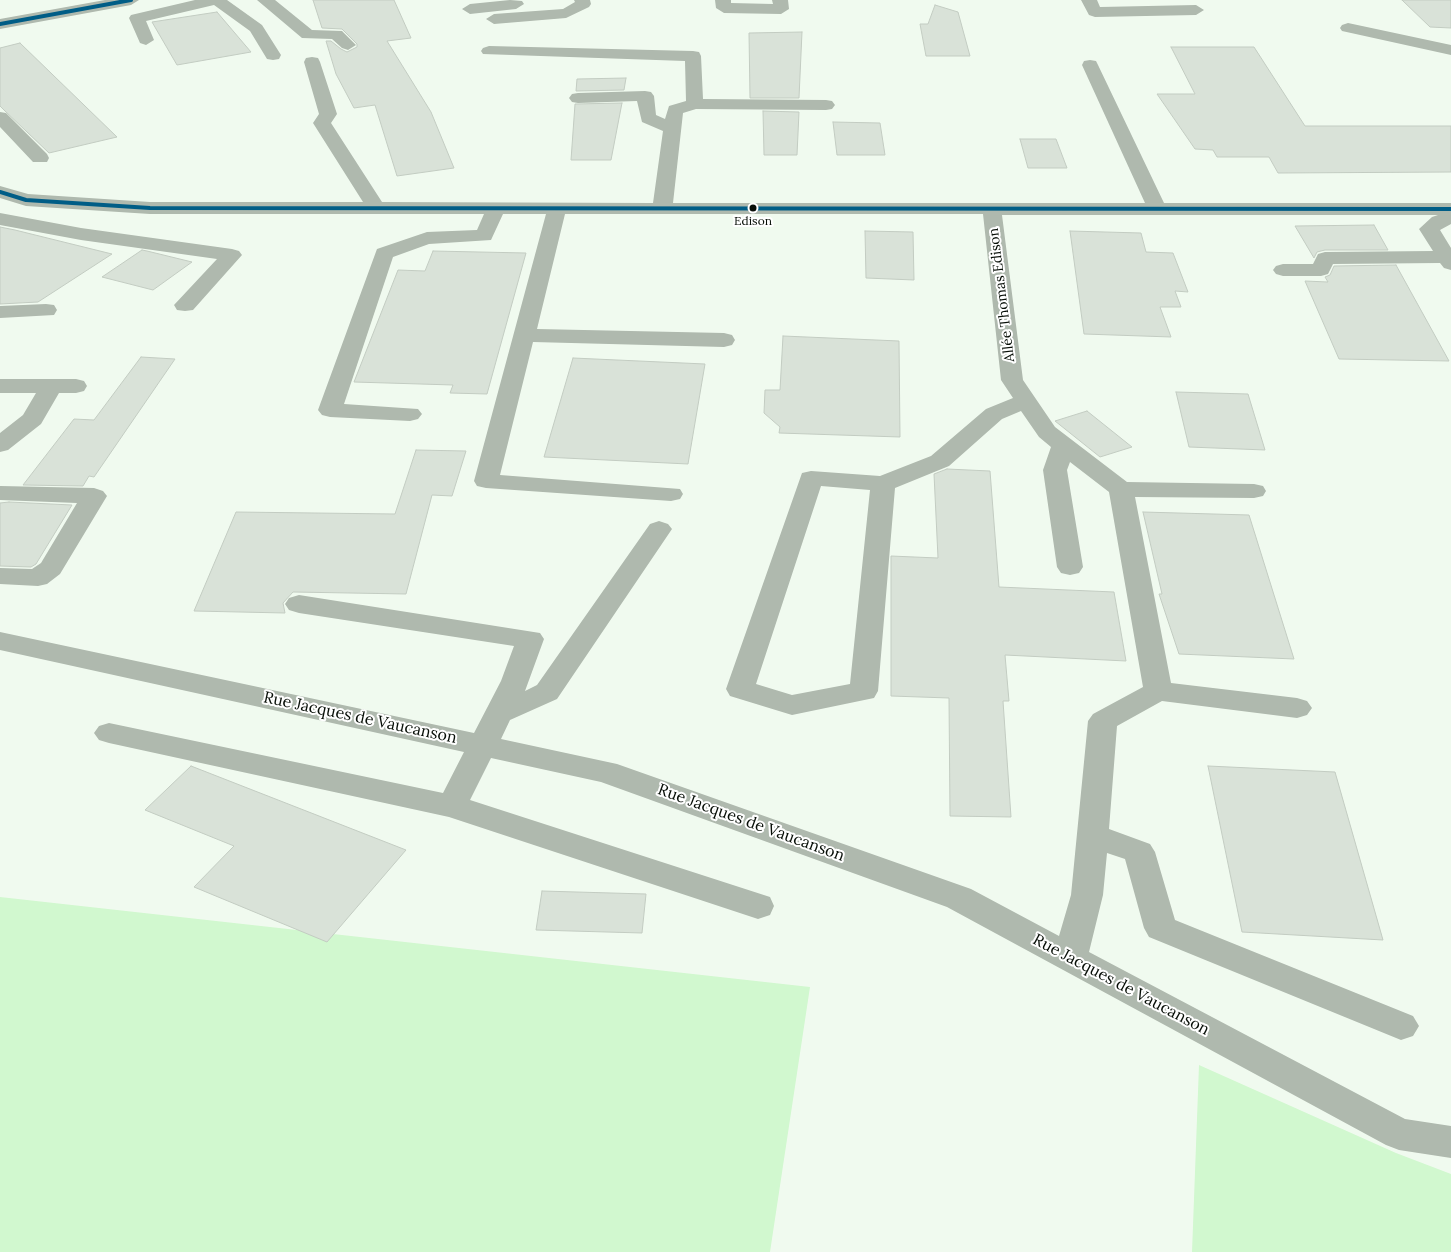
<!DOCTYPE html>
<meta charset="utf-8">
<style>
body{margin:0}
canvas{display:block;background:#f0faef}
</style>
<canvas width="1451" height="1252"></canvas>
<script>
const ctx = document.querySelector('canvas').getContext('2d');
ctx.lineJoin = 'round';
function fill(path, color) {
  ctx.fillStyle = color;
  ctx.fill(path, 'evenodd');
}
function poly(rows) {
  const path = new Path2D();
  for (const r of rows) {
    path.moveTo(r[0], r[1]);
    for (let i = 2; i < r.length; i += 2) path.lineTo(r[i], r[i + 1]);
  }
  return path;
}
function strokePath(path, color, width, dash) {
  ctx.strokeStyle = color;
  ctx.lineWidth = width;
  ctx.lineCap = dash ? 'butt' : 'round';
  ctx.setLineDash(dash || []);
  ctx.stroke(path);
}
function drawText(font, color, halo, rows, align = 'center') {
  ctx.font = font + ' Lora,serif';
  ctx.lineWidth = 4;
  ctx.setLineDash([]);
  ctx.textBaseline = 'middle';
  ctx.strokeStyle = halo;
  ctx.fillStyle = color;
  for (const [text, x, y, turn = 0] of rows) {
    ctx.save();
    ctx.translate(x, y);
    ctx.rotate((+turn || 0) * Math.PI / 180);
    ctx.textAlign = isNaN(turn) ? turn : align;
    if (halo) ctx.strokeText(text, 0, 0);
    ctx.fillText(text, 0, 0);
    ctx.restore();
  }
}
const green = poly([
 [0,897,810,987,770,1252,0,1252],
 [1199,1065,1396,1153,1451,1174,1451,1252,1192,1252]
]);
const building = poly([
 [313,0,394,0,411,38,387,41,431,112,454,168,397,176,375,105,354,108,336,74,326,41,331,41,341,49,347,52,357,47,357,44,342,29,322,28,313,0],
 [1402,0,1451,0,1451,28,1430,27,1402,0],
 [935,5,958,12,970,56,926,56,920,24,928,24,935,5],
 [217,12,251,52,177,65,152,22,217,12],
 [802,32,799,98,750,98,749,33,802,32],
 [20,43,117,137,49,153,5,111,0,106,0,48,20,43],
 [1171,47,1254,47,1305,126,1451,126,1451,172,1278,173,1269,157,1217,157,1213,150,1195,149,1157,94,1195,94,1171,47],
 [626,78,624,90,576,91,577,79,626,78],
 [622,103,611,160,571,160,575,104,622,103],
 [763,111,799,112,797,155,764,155,763,111],
 [833,122,880,123,885,155,837,155,833,122],
 [1020,139,1056,139,1067,168,1028,168,1020,139],
 [1374,225,1388,250,1325,250,1317,252,1314,258,1295,226,1374,225],
 [0,227,15,230,112,254,38,302,0,304,0,227],
 [865,231,913,232,914,280,866,278,865,231],
 [1070,231,1141,233,1146,252,1173,253,1188,292,1175,291,1181,307,1160,307,1171,337,1084,334,1070,231],
 [142,250,147,251,192,262,153,290,102,277,142,250],
 [433,251,526,253,487,394,450,393,453,385,354,382,398,270,425,271,433,251],
 [1396,265,1449,361,1339,359,1305,281,1328,282,1325,277,1330,275,1334,266,1396,265],
 [783,336,899,341,900,437,779,433,780,427,764,413,765,390,780,390,783,336],
 [141,357,175,359,94,477,89,476,83,486,23,485,74,419,94,420,141,357],
 [573,358,705,364,688,464,544,457,573,358],
 [1176,392,1248,394,1265,450,1189,447,1176,392],
 [1087,411,1132,447,1100,457,1055,421,1087,411],
 [416,450,466,451,452,496,432,495,406,594,293,592,283,603,285,613,194,611,236,512,395,514,416,450],
 [947,469,990,471,999,587,1114,592,1126,661,1005,655,1009,701,1003,701,1011,817,950,816,949,698,891,696,891,556,938,558,934,474,947,469],
 [9,502,72,505,36,564,31,567,0,566,0,503,9,502],
 [1143,512,1249,515,1294,659,1179,654,1159,594,1162,594,1143,512],
 [191,766,406,850,327,942,194,887,234,846,145,810,191,766],
 [1208,766,1335,772,1383,940,1242,932,1208,766],
 [542,891,646,894,642,933,536,930,542,891]
]);
const minor = poly([
 [105,0,139,0,131,5,0,29,0,19,105,0],
 [195,0,227,0,262,25,281,55,279,59,273,60,267,59,250,31,214,5,146,21,154,40,146,45,140,43,129,18,131,15,195,0],
 [257,0,275,0,312,30,342,31,356,45,348,50,342,48,332,39,302,38,257,0],
 [510,0,522,1,524,4,516,9,470,14,462,9,470,4,510,0],
 [574,0,590,0,591,4,589,7,566,18,494,24,486,19,494,14,563,9,575,2,574,0],
 [715,0,731,0,731,3,773,4,772,0,788,0,789,9,781,14,724,13,716,8,715,0],
 [1081,0,1097,0,1100,7,1196,5,1204,10,1196,15,1095,17,1089,15,1081,0],
 [1348,23,1451,45,1451,55,1342,31,1340,28,1342,25,1348,23],
 [489,46,693,51,699,52,701,56,703,99,826,100,832,101,835,105,832,109,826,110,696,109,683,113,673,203,1145,203,1082,65,1084,61,1090,60,1096,61,1098,65,1164,203,1451,203,1451,224,1440,230,1451,248,1451,270,1444,268,1440,263,1333,264,1328,274,1321,276,1283,276,1276,274,1273,270,1276,266,1283,264,1313,264,1318,254,1325,252,1433,251,1419,229,1432,217,1438,215,1002,215,1023,380,1055,427,1127,482,1254,484,1263,486,1266,491,1263,496,1254,498,1135,497,1171,683,1297,698,1307,701,1312,708,1307,715,1297,718,1162,701,1117,726,1109,829,1150,844,1155,852,1175,920,1413,1016,1419,1026,1413,1036,1401,1040,1149,937,1144,928,1125,859,1107,853,1103,895,1089,952,1405,1119,1451,1126,1451,1158,1399,1150,1386,1145,947,907,601,782,491,758,470,800,770,897,774,906,770,915,758,919,449,817,109,743,99,740,94,733,99,726,109,723,443,793,464,752,0,650,0,632,474,733,501,681,514,646,299,613,289,610,285,604,289,598,299,595,540,633,544,639,525,691,537,685,650,524,659,521,668,524,672,529,557,699,510,720,501,739,617,764,971,889,1059,936,1071,895,1088,721,1093,714,1143,687,1109,492,1070,462,1067,470,1083,567,1079,573,1070,575,1061,573,1057,567,1043,470,1051,447,1039,437,1021,411,1002,419,949,466,895,488,878,691,874,698,792,715,730,696,726,689,802,473,811,471,880,476,931,456,986,409,1013,398,1001,380,983,214,565,214,537,329,724,333,732,335,735,340,732,345,724,347,533,342,500,475,680,489,683,494,680,499,671,501,486,488,477,486,474,481,546,214,503,214,491,240,429,244,393,257,344,404,418,409,422,414,418,419,410,421,330,417,322,415,318,410,377,249,427,232,477,230,484,214,150,214,26,206,0,198,0,186,28,194,150,202,363,202,313,123,319,114,304,62,306,58,312,57,318,58,320,62,337,114,331,123,382,202,653,203,663,131,642,122,637,101,578,103,572,102,569,98,572,94,578,93,645,91,651,92,654,96,656,115,665,119,669,106,686,101,685,61,483,54,481,51,483,48,489,46],
 [821,486,870,490,850,684,792,695,756,684,821,486],
 [0,112,6,113,47,154,49,158,47,162,33,162,0,127,0,112],
 [0,213,81,228,232,249,239,251,242,255,193,310,185,311,177,310,174,305,217,259,81,240,0,225,0,213],
 [46,304,54,305,57,310,54,315,0,318,0,306,46,304],
 [0,379,76,379,84,381,87,386,84,391,76,393,59,393,41,424,8,450,0,452,0,433,23,415,36,393,0,393,0,379],
 [0,486,94,488,103,491,107,496,60,574,47,584,38,586,0,584,0,568,32,569,41,563,77,503,0,500,0,486]
]);
const bus1 = poly([
 [0,24,131,0],
 [0,192,26,200,150,208,1451,209]
]);
const markers = [
 [753,208,4.5,"#070e07"]
];
const farBusnames = [
 ["Edison",753,222]
];
const farStreetnames = [
 ["Allée Thomas Edison",1002,295,-97]
];
const streetNames = [
 ["Rue Jacques de Vaucanson",360,718,12],
 ["Rue Jacques de Vaucanson",751,823,20],
 ["Rue Jacques de Vaucanson",1121,985,28]
];
fill(green, '#d1f8cf');
fill(building, '#d9e2d8');
strokePath(building, '#c3ccc2', 1);
fill(minor, '#afb9ae');
strokePath(bus1, '#005d86', 4);
for (const [x, y, r, color] of markers) {
  const dot = new Path2D();
  dot.arc(x, y, r, 0, 2 * Math.PI);
  ctx.fillStyle = color;
  ctx.fill(dot);
  strokePath(dot, '#fff', 2);
}
drawText('12px', '#070e07', '#fff', farBusnames);
drawText('14px', '#070e07', '#fff', farStreetnames);
drawText('16px', '#070e07', '#fff', streetNames);
</script>
